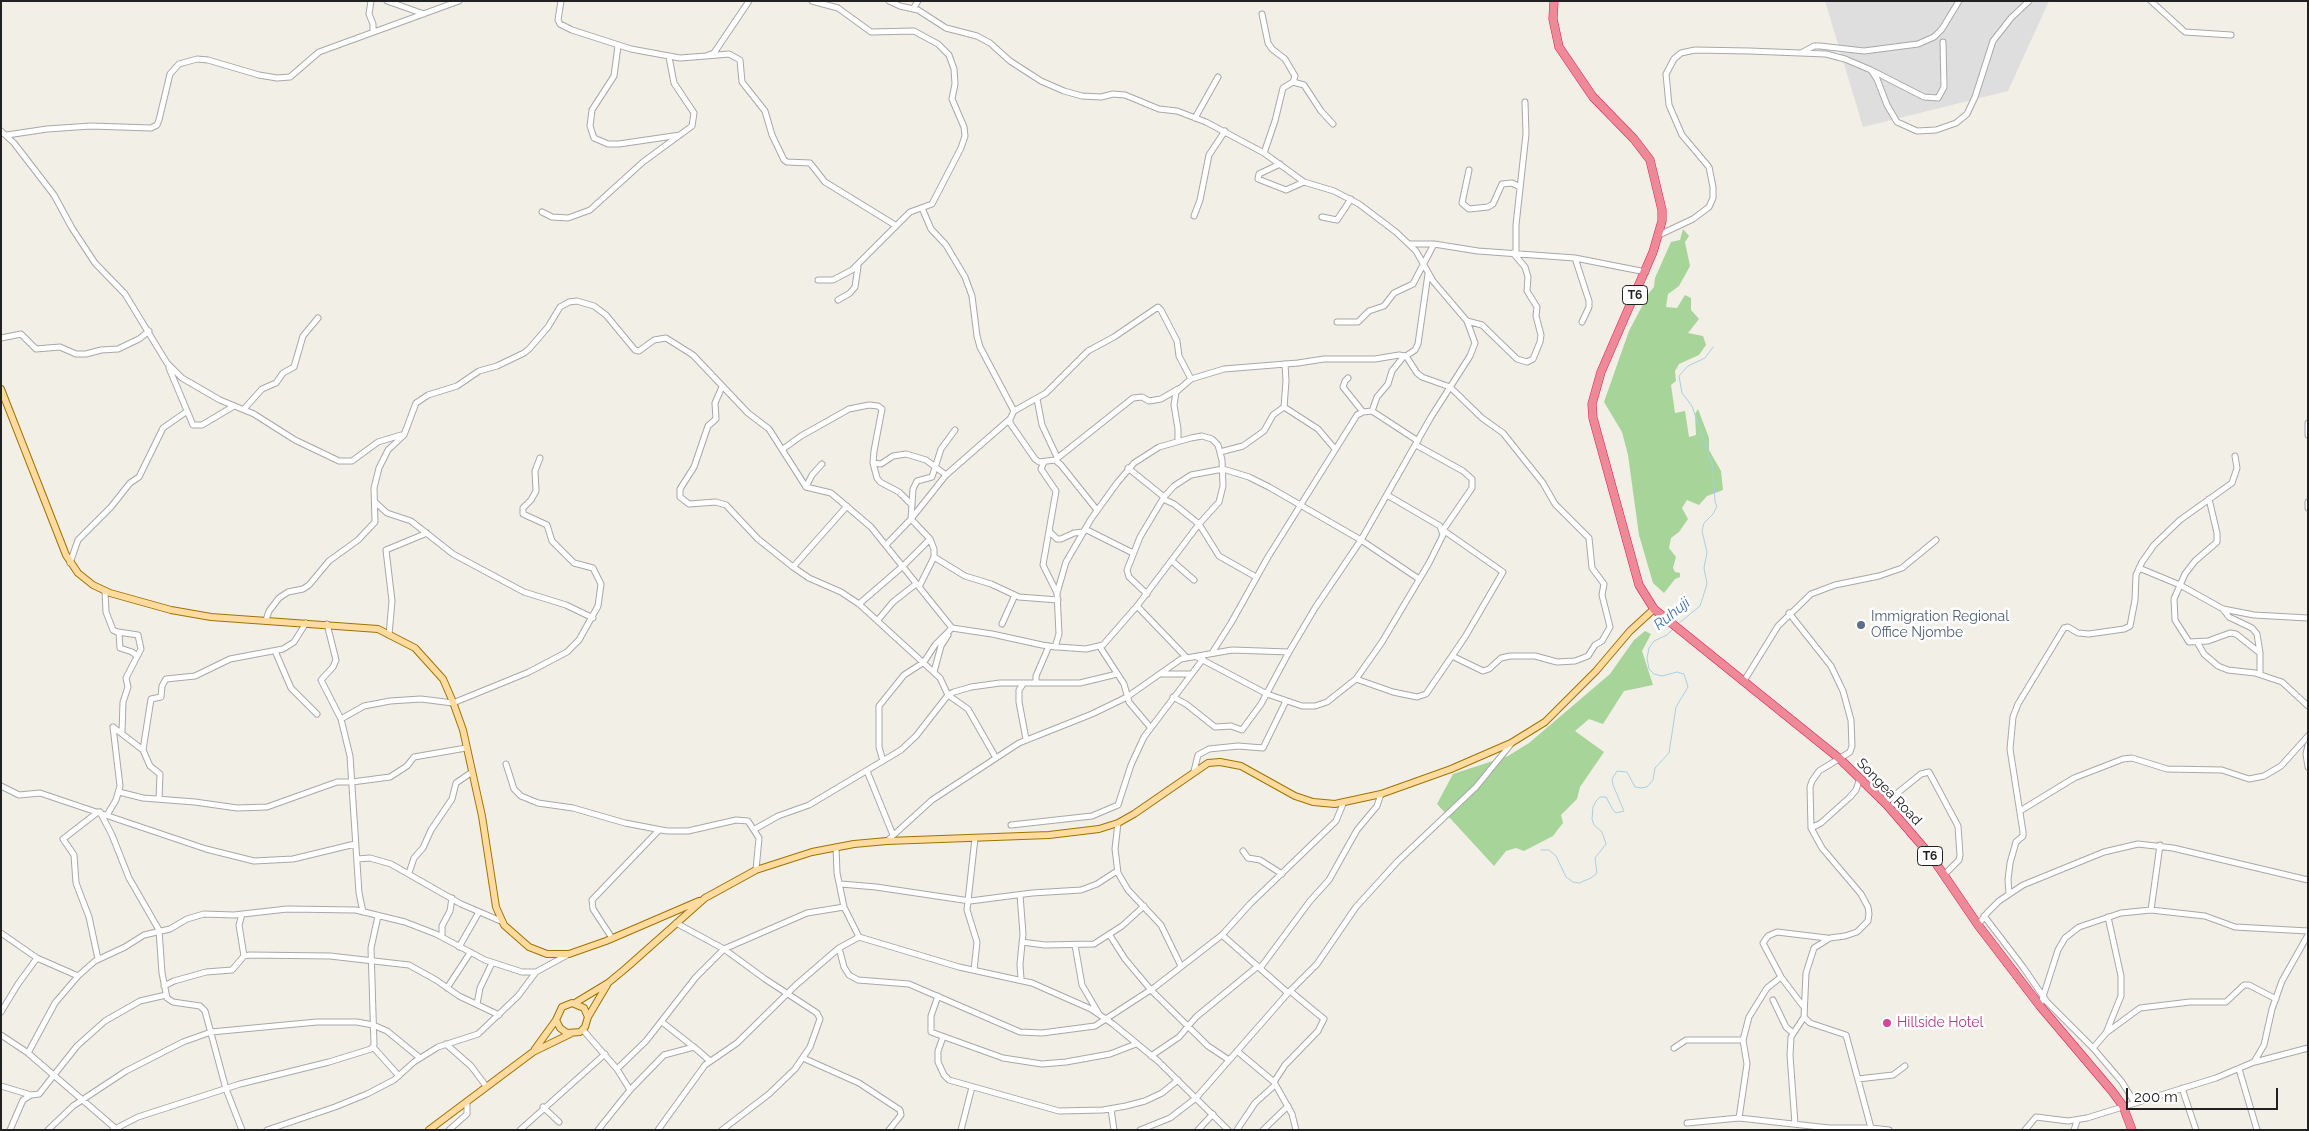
<!DOCTYPE html>
<style>
body{margin:0}
#map{position:relative;width:2309px;height:1131px;overflow:hidden;background:#f2efe7;font-family:Raleway,sans-serif}
canvas{display:block}
.frame{position:absolute;inset:0;border:2px solid #212121;pointer-events:none}
.scale{position:absolute;left:2126px;top:1088px;width:152px;height:22px;box-sizing:border-box;border:2px solid #212121;border-top:0;padding-left:6px;font-size:15px;line-height:18px;white-space:nowrap;color:#212121;-webkit-text-stroke:4px #fff;paint-order:stroke}
</style>
<div id="map">
<canvas width="2309" height="1131"></canvas>
<div class="frame"></div>
<div class="scale">200 m</div>
</div>
<script>
const ctx = document.querySelector('canvas').getContext('2d');
ctx.lineJoin = 'round';
function fill(path, color) {
  ctx.fillStyle = color;
  ctx.fill(path, 'evenodd');
}
function poly(rows) {
  const path = new Path2D();
  for (const r of rows) {
    path.moveTo(r[0], r[1]);
    for (let i = 2; i < r.length; i += 2) path.lineTo(r[i], r[i + 1]);
  }
  return path;
}
function strokePath(path, color, width, dash) {
  ctx.strokeStyle = color;
  ctx.lineWidth = width;
  ctx.lineCap = dash ? 'butt' : 'round';
  ctx.setLineDash(dash || []);
  ctx.stroke(path);
}
function drawText(font, color, halo, rows, align = 'center') {
  ctx.font = font + ' Raleway,sans-serif';
  ctx.lineWidth = 5;
  ctx.setLineDash([]);
  ctx.textBaseline = 'middle';
  ctx.strokeStyle = halo;
  ctx.fillStyle = color;
  for (const [text, x, y, turn = 0] of rows) {
    ctx.save();
    ctx.translate(x, y);
    ctx.rotate((+turn || 0) * Math.PI / 180);
    ctx.textAlign = isNaN(turn) ? turn : align;
    if (halo) ctx.strokeText(text, 0, 0);
    ctx.fillText(text, 0, 0);
    ctx.restore();
  }
}
const residential = poly([
 [1825,1,2049,1,2008,91,1863,127]
]);
const forest = poly([
 [1683,229,1689,236,1685,242,1690,266,1679,286,1668,294,1666,307,1677,308,1685,295,1691,298,1691,310,1699,319,1688,333,1703,336,1706,345,1699,355,1679,364,1675,371,1676,381,1671,385,1675,413,1685,411,1689,437,1696,435,1695,414,1698,409,1709,438,1709,450,1721,471,1723,490,1707,496,1699,505,1687,500,1682,508,1688,519,1679,532,1671,538,1669,548,1676,557,1673,568,1675,572,1680,573,1680,577,1675,579,1664,593,1653,583,1639,535,1628,455,1622,432,1604,402,1629,331,1649,293,1654,287,1655,278,1671,242,1680,240],
 [1645,631,1651,634,1642,651,1653,685,1624,691,1603,724,1589,719,1575,731,1604,752,1580,787,1577,799,1561,815,1563,823,1553,836,1524,851,1516,848,1506,851,1494,866,1437,804,1453,774,1508,756,1529,743,1610,674,1634,640]
]);
const stream = poly([
 [1678,624,1700,606,1707,584,1704,568,1707,552,1702,531,1704,523,1713,514,1717,506,1715,502,1713,468,1692,406,1682,393,1679,376,1688,366,1705,358,1713,347],
 [1541,850,1549,850,1556,856,1566,877,1573,882,1579,883,1591,878,1597,873,1595,858,1606,844,1602,832,1594,825,1592,819,1593,807,1596,801,1600,797,1606,797,1613,810,1616,813,1624,811,1613,785,1612,779,1617,771,1627,772,1635,787,1641,788,1647,787,1653,780,1655,768,1669,753,1676,707,1688,687,1684,674,1677,672,1662,676,1654,674,1649,669,1647,658,1649,648,1654,641,1667,635,1673,629]
]);
const minor = poly([
 [371,1,369,14,373,24,373,32],
 [387,1,424,14],
 [561,1,558,20,560,24,572,30,631,49,680,58,706,56,714,53,749,1],
 [812,1,838,8,871,32,914,31,938,44,949,55,954,69,955,84,952,99,964,127,965,136,961,148,932,204,910,212,852,270,833,280,818,280],
 [2151,1,2185,32,2231,35],
 [913,9,918,1],
 [1262,14,1268,43,1272,49,1285,59,1295,76,1293,82,1283,88,1275,121,1264,153],
 [618,46,614,76,592,110,590,126,594,138,608,144,619,144,680,135],
 [1803,52,1814,46,1820,46,1864,51,1918,44,1934,37,1942,29,1959,1],
 [706,56,729,54,740,60,742,82,765,111,772,135,784,160,787,162,810,163,825,182,895,225],
 [1871,70,1924,97,1938,98,1944,87,1943,42],
 [1293,82,1304,85,1321,111,1333,124],
 [1195,118,1218,77],
 [1,131,14,143,54,195,72,228,95,263,125,294,167,363,182,378,220,400,254,414,295,440,339,461,352,461,378,442,401,435],
 [7,135,47,129,91,126,151,128,157,125,159,120,170,74,179,64,197,59,208,60,259,75,277,78,290,77,319,52,459,1],
 [1280,164,1259,174,1258,179,1286,190,1304,182],
 [1469,170,1462,203,1469,209,1488,207,1493,204,1502,184,1512,183,1520,187],
 [922,208,931,229,946,245,965,277,972,296,977,336,980,347,1014,411],
 [542,212,552,217,568,218,590,210,643,162,692,126,694,113,674,83,669,57],
 [1194,216,1200,200,1209,155,1225,131],
 [1322,217,1337,220,1351,199],
 [1659,235,1693,219,1709,207,1713,198,1713,187,1709,167,1682,135,1669,105,1666,74,1674,59,1681,53,1695,50,1749,51,1826,54,1845,59,1871,70,1877,79,1887,105,1897,122,1917,131,1936,130,1956,123,1967,114,1975,97,1993,41,2011,18,2029,1],
 [1409,244,1434,244,1478,251,1575,258,1646,272],
 [1516,253,1516,225,1526,134,1525,102],
 [1575,258,1589,301,1589,307,1582,322],
 [838,300,850,293,855,287,858,267],
 [1467,321,1482,325,1517,359,1527,362,1533,359,1540,342,1541,335,1536,316,1537,307,1527,291,1528,277,1525,267,1513,253],
 [1337,322,1358,322,1369,311,1384,306,1394,293,1413,284,1434,244],
 [1,338,21,334,36,349,60,347,76,354,86,354,101,350,118,349,139,339,149,331],
 [1406,356,1415,350,1418,344,1428,274],
 [1285,364,1286,381,1284,407,1318,429,1335,449],
 [169,368,193,425,202,425,234,406],
 [1348,378,1345,381,1343,387,1363,412],
 [722,387,715,403,716,419,708,426,694,467,680,489,680,497,689,504,716,502,726,505,758,539,793,567,809,578,841,592,859,604,940,678,948,695,968,709,996,758],
 [1037,399,1042,425,1057,457],
 [244,409,262,389,276,383,283,373,294,367,303,336,318,318],
 [1372,411,1377,397,1388,384,1392,371,1404,356],
 [2308,423,2308,435],
 [1178,441,1178,429,1174,405,1176,392,1191,379,1224,369,1298,363,1324,359,1375,359,1399,355,1406,356,1417,373,1422,377,1450,387,1482,418,1503,433,1543,483,1555,504,1589,538,1592,568,1604,584,1602,595,1610,627,1602,641,1595,645,1588,656,1575,661,1557,662,1535,656,1510,656,1501,658,1489,669,1483,671,1452,656],
 [783,449,801,436,849,409,869,405,878,406,882,409,874,451,873,463,877,478,880,482,899,492,912,505],
 [1220,452,1243,446,1264,431,1273,415,1284,407],
 [1055,460,1133,398,1142,397,1149,401,1161,399,1178,389],
 [1044,462,1041,469,1056,491,1043,565,1057,593],
 [873,463,881,464,893,456,906,454,926,460,946,475],
 [1128,468,1164,497],
 [806,487,812,475,822,464],
 [1163,499,1174,504,1199,524,1219,556,1256,577],
 [2209,499,2217,533,2217,542,2195,561,2185,574,2174,599,2175,620,2189,642,2208,641,2230,633,2236,634,2260,653],
 [375,502,387,513,411,521,453,554,494,576,524,592,566,605,593,618],
 [2308,502,2308,508],
 [1097,510,1061,465,1055,460,1039,462,1035,459,1010,423,1010,419,1014,411,1046,393,1088,351,1114,337,1158,307,1161,310,1177,341,1179,356,1191,379],
 [1085,529,1133,553],
 [1049,531,1057,539,1061,539,1074,533,1083,532],
 [886,545,911,519,946,475,1010,419],
 [934,557,965,576,991,584,1019,597,1058,600],
 [1172,561,1194,580],
 [70,563,78,540,111,507,130,483,139,477,163,428,186,412],
 [793,567,847,506],
 [2139,568,2180,585,2223,609,2254,615,2308,618],
 [919,587,934,557,934,549,930,539,911,519,913,489,917,481,932,477,941,449,955,430],
 [105,591,106,612,113,630,119,633,120,648,132,652,137,656],
 [1147,594,1129,577,1127,570,1140,537,1164,497,1174,486,1191,475,1223,469,1249,477,1269,487,1361,540,1419,579],
 [859,604,903,566,930,539],
 [1137,606,1186,657],
 [2223,609,2229,617,2252,628,2257,634,2260,653,2260,674],
 [1789,613,1831,666,1843,691,1851,720,1852,746,1850,752,1819,771,1812,781,1810,787,1811,828,1822,848,1861,894,1868,907,1869,914,1868,921,1857,932,1845,936,1830,938,1814,948,1806,973,1804,1017,1810,1023,1846,1035,1871,1128],
 [266,620,269,611,279,598,288,592,303,589,309,585,329,561,358,540,375,522,374,488,379,468,388,450,404,435,416,403,428,395,457,386,479,371,497,366,524,353,529,349,548,327,560,307,569,302,577,301,594,306,606,315,635,350,639,351,654,340,666,338,693,355,748,413,769,429,806,487,831,493,871,527,952,628],
 [878,620,893,602,916,584],
 [327,624,336,660,333,667,321,680,341,719,350,756,359,893,363,912],
 [1002,624,1015,595],
 [118,632,138,635,141,649,126,678,128,687,123,702,122,732],
 [389,635,392,601,386,550,427,533],
 [2197,642,2204,654,2218,666,2228,670,2255,673,2282,682,2308,706],
 [1100,647,1124,684,1129,702,1150,727],
 [275,651,291,688,317,714],
 [1212,653,1231,623,1268,557,1357,415,1363,412,1372,411,1418,441],
 [1197,657,1267,694,1302,706,1315,706,1327,702,1356,679,1382,642,1429,563,1443,535,1440,526,1387,495],
 [934,672,941,646,948,635],
 [1162,674,1191,674],
 [1356,679,1393,692,1417,697,1426,694,1465,637,1503,572,1443,530,1472,488,1472,479,1463,471,1416,445],
 [1744,681,1778,626,1811,594,1835,585,1879,576,1902,568,1936,540],
 [1036,683,1036,676,1049,646],
 [1023,684,1019,690,1019,702,1026,739],
 [1173,697,1186,704,1215,727,1231,726,1242,730,1261,704,1289,652],
 [341,719,364,706,390,701,421,699,453,703,529,672,567,652,579,640,598,606,601,584,593,568,574,563,552,541,547,525,523,514,523,508,531,500,536,491,535,471,540,458],
 [113,727,143,750,150,766,160,774,159,799],
 [2308,745,2306,754,2308,767],
 [143,750,151,699,161,697,162,686,166,679,195,676,230,659,283,649,294,642,306,623],
 [883,761,879,747,879,706,904,675,924,662,935,645,952,628,992,634,1042,645,1049,646,1055,647,1058,647,1086,649,1103,645,1137,606,1199,524,1219,502,1223,486,1222,460,1218,445,1212,439,1202,436,1191,438,1159,447,1134,463,1117,483,1091,519,1066,562,1057,593,1059,634,1055,647],
 [506,764,514,789,521,796,538,803,573,808,625,823,667,831,688,831,736,820,748,821,759,838,756,870],
 [867,771,893,835],
 [1194,771,1198,755,1209,749,1238,746,1263,748,1286,701],
 [1,786,19,795,40,793,206,849,254,861,293,859,355,844],
 [119,792,143,798,195,802,237,808,267,807,337,782,352,782,390,777,407,766,414,757,466,748],
 [1885,803,1921,774,1929,772,1958,826,1960,855,1959,860,1944,875],
 [2020,811,2074,778,2123,759,2132,758,2167,769,2222,770,2249,779,2264,776,2281,766,2308,736],
 [98,812,63,839,74,855,76,883,89,917,98,959],
 [100,812,112,835,129,878,159,930,162,973,167,998,173,1002,200,1006,205,1011,226,1089,242,1130],
 [107,815,116,800,120,786,113,727],
 [1118,823,1115,849,1118,873,1128,890,1161,925,1181,966],
 [1011,825,1092,816,1118,805,1131,765,1144,737,1203,659],
 [1811,828,1821,823,1850,797,1856,790,1860,778],
 [755,829,778,816,809,805,901,750,916,736,948,695,954,692,971,687,1000,683,1080,683,1117,674],
 [887,841,932,800,1019,743,1092,714,1127,697,1181,659,1232,650,1289,652,1315,608,1361,540,1431,417,1470,356,1475,343,1467,321,1433,281,1416,251,1396,232,1359,204,1334,191,1304,182,1264,153,1206,122,1177,111,1159,109,1125,95,1113,94,1101,97,1082,96,1064,91,1041,81,1010,61,990,43,977,36,946,28,918,10,900,6,889,1],
 [836,847,837,873,844,907,859,937,959,967,1032,983,1091,1009,1113,1024,1158,1061,1228,1130],
 [1243,851,1248,858,1260,860,1282,874],
 [357,859,370,858,391,864,461,904,503,922],
 [409,873,414,858,423,848,431,830,452,799,456,783,472,772],
 [841,884,876,887,970,901,1032,893,1081,890,1097,884,1117,871],
 [2009,893,2008,880,2010,863,2016,842,2023,836,2023,832,2010,749,2013,717,2018,704,2064,628,2068,627,2078,633,2089,634,2124,629,2130,626,2135,600,2136,575,2142,562,2154,545,2180,520,2232,483,2237,468,2235,456],
 [1020,895,1023,934,1020,964,1021,979],
 [2151,910,2160,845],
 [242,914,239,925,244,956],
 [1984,916,2023,967,2047,1002,2093,1048,2122,1082,2135,1103],
 [676,923,724,949,765,979,817,1013,820,1019,810,1047,795,1069,769,1094,722,1130],
 [1978,925,1987,913,1999,901,2023,885,2104,852,2138,844,2173,848,2308,880],
 [1,933,37,958],
 [1109,934,1125,959,1151,990,1208,1046,1229,1060],
 [1222,935,1288,993],
 [442,937,442,926,450,911,452,898],
 [859,937,839,948,844,967,849,975,858,980,909,984,1020,1032,1042,1033,1095,1026,1155,987,1222,935,1250,904,1336,821,1343,804],
 [612,938,593,909,592,900,659,830],
 [1022,942,1045,945,1094,944,1122,926,1144,906],
 [1075,945,1082,985,1099,1014],
 [459,947,479,912],
 [1261,967,1310,901,1329,880,1357,830,1377,806,1381,794],
 [974,970,977,942,967,910,975,838],
 [164,986,174,981,206,972,232,970,244,956,250,955,330,956,409,965,436,980,459,996,499,1015],
 [447,988,470,953],
 [1290,991,1324,1019,1318,1031,1285,1065,1274,1082,1292,1114,1296,1130],
 [938,996,931,1016,931,1032,1003,1058,1042,1064,1066,1062,1110,1054,1136,1044],
 [1773,1000,1786,1027,1793,1033],
 [477,1004,480,988,492,963],
 [1803,1006,1781,977,1763,943,1768,936,1777,932,1827,938],
 [2040,1006,2058,950,2065,938,2079,927,2121,913,2151,910,2205,916,2235,927,2308,931],
 [1,1012,18,984,37,958,78,976],
 [662,1022,695,1048],
 [583,1030,617,1069,630,1090],
 [2106,1033,2140,1008,2190,1002,2226,1002,2244,985,2249,985,2276,999],
 [1,1035,28,1053,115,1128],
 [943,1037,938,1051,938,1062,944,1075,949,1080,1059,1111,1103,1110,1126,1106,1145,1101,1162,1093,1178,1080],
 [446,1044,471,1066,486,1086],
 [373,1047,399,1076],
 [1674,1048,1686,1040,1743,1040],
 [2093,1048,2106,1033,2121,996,2121,976,2108,917],
 [1237,1051,1274,1082],
 [28,1053,55,1003,78,976,95,961,125,947,144,935,170,929,187,919,204,914,234,915,287,909,356,910,405,922,436,934,485,960,522,972,536,972,569,954],
 [1151,1056,1179,1037,1196,1017,1258,966],
 [803,1058,859,1083,900,1110,901,1115,889,1130],
 [2255,1062,2308,1048],
 [617,1069,646,1041,696,977,724,949,807,913,844,907],
 [2239,1069,2257,1130],
 [1858,1079,1893,1075,1905,1066],
 [1,1086,31,1095],
 [2182,1088,2196,1130],
 [543,1107,559,1122],
 [1111,1109,1114,1130],
 [1739,1118,1747,1064,1743,1040,1749,1017,1767,988,1781,977],
 [1687,1123,1739,1118,1829,1128,1871,1128,1889,1130],
 [1795,1124,1790,1055,1791,1037,1804,1017],
 [10,1130,23,1100,31,1095,39,1094,77,1046,105,1021,140,1001,166,995],
 [48,1130,73,1106,126,1071,183,1042,211,1032,317,1022,357,1022,373,1025,387,1031,420,1058],
 [113,1130,138,1117,240,1084,329,1062,371,1049,374,1045,371,948,378,916],
 [267,1130,335,1107,367,1094,394,1080,414,1062,438,1047,478,1034,518,996,536,972],
 [449,1130,467,1114,467,1101],
 [520,1130,605,1054],
 [598,1130,630,1090,664,1055,694,1047,710,1061],
 [658,1130,705,1065,737,1043,796,985,839,948],
 [961,1130,972,1087],
 [1140,1130,1170,1118,1196,1098,1288,993,1317,964,1356,907,1398,861,1476,787,1511,744],
 [1198,1130,1213,1114],
 [1237,1130,1255,1103,1275,1085],
 [1263,1130,1288,1106],
 [2025,1130,2036,1117,2068,1121,2087,1118,2216,1078,2254,1062,2264,1045,2272,1009,2282,981,2308,935],
 [2074,1130,2077,1121]
]);
const major = poly([
 [1,389,66,555,78,573,93,585,110,593,171,610,211,617,378,629,415,648,443,679,453,702,463,730,482,816,496,907,504,925,529,947,547,954,569,954,606,941,699,901],
 [575,1003,608,983,625,969,705,898,756,870,812,852,854,844,887,841,1049,835,1099,829,1118,823,1134,814,1208,763,1220,762,1241,766,1295,796,1313,802,1335,804,1381,794,1451,769,1511,743,1545,722,1596,671,1630,631,1654,609],
 [588,1017,584,1008,572,1003,562,1007,556,1020,560,1028,567,1033,580,1032,585,1027,588,1017,607,985],
 [535,1049,556,1020],
 [429,1130,533,1052,570,1034]
]);
const highway = poly([
 [1554,1,1553,19,1559,47,1593,97,1634,139,1650,160,1662,210,1662,221,1653,252,1601,372,1592,404,1593,418,1639,585,1654,609,1840,759,1887,805,1931,856,1978,925,2040,1006,2112,1091,2123,1106,2132,1130]
]);
const markers = [
 [1861,625,5,"#5c6f8a"],
 [1887,1023,5,"#d1479c"]
];
const shields = [
 [1635,295,25],
 [1930,856,25]
];
const shieldNames = [
 ["T6",1635,295],
 ["T6",1930,856]
];
const serviceNames = [
 ["Immigration Regional",1871,617],
 ["Office Njombe",1871,633]
];
const streetNames = [
 ["Songea Road",1889,792,46]
];
const hotelNames = [
 ["Hillside Hotel",1897,1023]
];
const waterNames = [
 ["Ruhuji",1672,614,-39]
];
fill(residential, '#dfdede');
fill(forest, '#a7d499');
strokePath(stream, '#a5d1e3', 1);
strokePath(minor, '#a8a8a8', 7);
strokePath(major, '#9f7300', 8);
strokePath(highway, '#e91b56', 9);
strokePath(minor, '#fff', 5);
strokePath(major, '#ffdba0', 6);
strokePath(highway, '#ee8a97', 8);
for (const [x, y, r, color] of markers) {
  const dot = new Path2D();
  dot.arc(x, y, r, 0, 2 * Math.PI);
  ctx.fillStyle = color;
  ctx.fill(dot);
  strokePath(dot, '#fff', 2);
}
for (const [x, y, w] of shields) {
  const box = new Path2D();
  box.roundRect(x - w / 2, y - 9.5, w, 19, 4);
  ctx.fillStyle = '#fff';
  ctx.fill(box);
  strokePath(box, '#212121', 1);
}
drawText('bold 12px', '#212121', null, shieldNames);
drawText('14px', '#4e5e75', '#fff', serviceNames, 'left');
drawText('14px', '#212121', '#fff', streetNames);
drawText('14px', '#b23c85', '#fff', hotelNames, 'left');
drawText('italic 15px', '#4274b2', '#fff', waterNames);
</script>
